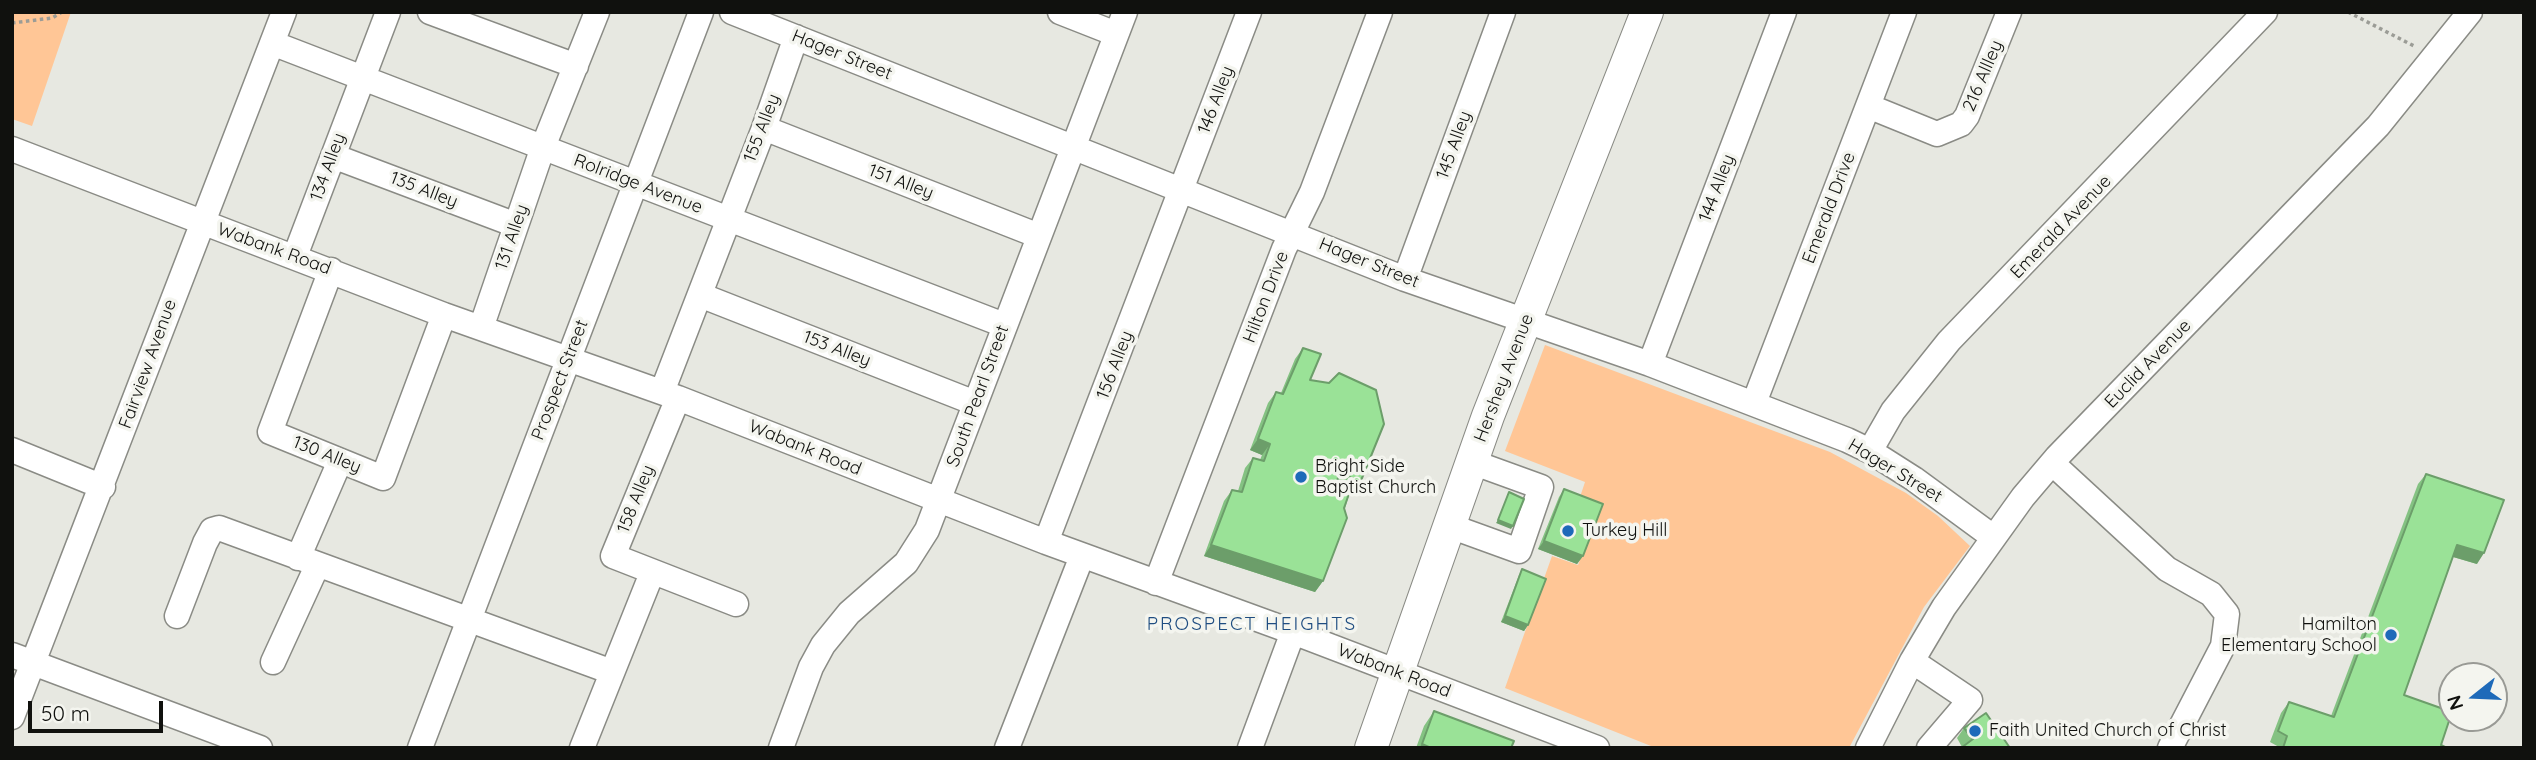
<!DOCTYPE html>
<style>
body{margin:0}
#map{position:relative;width:2536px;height:760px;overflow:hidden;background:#e7e8e1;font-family:Quicksand,sans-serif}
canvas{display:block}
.frame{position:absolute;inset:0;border:14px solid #10110e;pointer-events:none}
.north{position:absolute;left:2438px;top:662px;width:70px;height:70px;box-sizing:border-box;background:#f4f5ef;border:2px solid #999a95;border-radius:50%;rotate:252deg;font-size:19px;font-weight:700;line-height:28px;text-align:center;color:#10110e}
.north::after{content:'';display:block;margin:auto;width:24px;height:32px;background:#1e6ab9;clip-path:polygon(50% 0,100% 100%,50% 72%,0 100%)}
.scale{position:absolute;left:28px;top:701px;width:135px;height:32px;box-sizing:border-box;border:4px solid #10110e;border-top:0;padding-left:9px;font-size:21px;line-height:24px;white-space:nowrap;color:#10110e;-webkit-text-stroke:5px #f4f5ef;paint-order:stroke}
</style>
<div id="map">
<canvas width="2536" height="760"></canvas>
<div class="frame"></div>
<div class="north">N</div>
<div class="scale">50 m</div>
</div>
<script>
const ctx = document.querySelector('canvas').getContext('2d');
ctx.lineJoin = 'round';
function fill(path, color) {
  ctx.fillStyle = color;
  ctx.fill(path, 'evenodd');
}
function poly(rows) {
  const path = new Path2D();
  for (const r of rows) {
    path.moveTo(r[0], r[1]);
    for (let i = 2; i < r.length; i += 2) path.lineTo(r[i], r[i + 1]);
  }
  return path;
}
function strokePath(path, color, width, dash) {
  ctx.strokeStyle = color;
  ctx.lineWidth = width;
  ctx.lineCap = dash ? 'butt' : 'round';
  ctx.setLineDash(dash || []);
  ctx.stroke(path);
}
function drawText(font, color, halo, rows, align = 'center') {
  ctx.font = font + ' Quicksand,sans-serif';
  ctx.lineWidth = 7;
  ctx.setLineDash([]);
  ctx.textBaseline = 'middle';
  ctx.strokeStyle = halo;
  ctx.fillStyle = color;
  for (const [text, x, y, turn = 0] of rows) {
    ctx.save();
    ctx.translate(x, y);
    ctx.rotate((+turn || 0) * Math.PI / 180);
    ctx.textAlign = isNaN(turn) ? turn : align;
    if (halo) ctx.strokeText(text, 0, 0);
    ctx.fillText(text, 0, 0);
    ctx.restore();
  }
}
const green = poly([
 [12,12,71,12,32,126,12,119],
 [1545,345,1830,452,1906,493,1938,516,1970,546,1924,607,1849,748,1656,748,1505,688,1552,556,1578,565,1598,512,1578,503,1585,482,1505,451]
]);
const path = poly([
 [2348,12,2414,46],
 [12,23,52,18,62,12]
]);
const minor = poly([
 [430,12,576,66],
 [732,12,1405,279,1650,364,1847,440,1870,451,1914,479,1993,537],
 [1060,12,1116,34],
 [272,43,1004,325],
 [1868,106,1937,134,1961,124,1967,116,2009,12],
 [764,128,1039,236],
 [12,149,444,315,678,398,1046,542,1293,632,1597,748],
 [333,156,516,225],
 [295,256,388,12],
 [331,270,270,432,383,478,444,315],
 [1405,279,1503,12],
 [700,295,975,403],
 [481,328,543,147,597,12],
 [1650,364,1784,12],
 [662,392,764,128,796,37],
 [678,398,613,556,736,604],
 [1754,403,1904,12],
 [12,450,103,487],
 [1870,451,1893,411,1949,341,2265,12],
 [2052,463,2167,569,2211,594,2227,614,2223,646,2170,748],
 [1450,526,1519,551,1541,487,1472,462],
 [1046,542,1249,12],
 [298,558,340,461],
 [1156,583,1284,249,1312,192,1380,12],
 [177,616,205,543,212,530,219,528,612,672],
 [12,655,260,748],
 [1912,661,1970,700,1929,748],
 [273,662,317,566],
 [12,717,284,12],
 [420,748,701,12],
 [582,748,652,573],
 [781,748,811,667,823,645,849,613,906,563,927,530,1125,12],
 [1007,748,1082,556],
 [1250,748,1293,632],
 [1868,748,1912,661,1944,607,2023,497,2057,457,2378,126,2470,12]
]);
const major = poly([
 [1371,748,1488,416,1647,12]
]);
const wall = poly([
 [1303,348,1310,380,1360,483,1353,494,1350,492,1323,581,1315,592,1204,556,1224,501,1232,490,1238,491,1245,468,1253,458,1260,460,1262,455,1250,450,1268,403,1276,392,1281,393,1295,359],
 [2426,474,2477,564,2453,557,2404,695,2441,745,2447,748,2279,748,2279,747,2270,742,2281,713,2289,702,2331,716,2418,484],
 [1564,489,1583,556,1577,564,1538,549,1559,497],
 [1522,569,1528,625,1524,631,1501,622,1519,575],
 [1434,711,1511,748,1416,748,1424,726],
 [1964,728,2010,748,1962,747,1957,738]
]);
const shadedWall = poly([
 [1258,439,1270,444,1262,455,1250,450],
 [1498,520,1513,526,1511,529,1496,523],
 [1544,541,1583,556,1577,564,1538,549],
 [1211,545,1323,581,1315,592,1204,556],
 [2457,545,2484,553,2477,564,2450,556],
 [1505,616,1528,625,1524,631,1501,622],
 [1422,744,1431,748,1419,748]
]);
const building = poly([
 [1303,348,1321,354,1310,380,1329,383,1339,373,1376,390,1384,424,1360,483,1340,471,1337,481,1351,488,1344,508,1347,518,1323,581,1211,545,1232,490,1242,492,1253,458,1264,461,1270,444,1258,439,1276,392,1283,394,1303,348],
 [2426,474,2504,500,2484,553,2457,545,2404,695,2452,712,2441,745,2447,748,2283,748,2287,736,2278,731,2289,702,2334,717,2426,474],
 [1564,489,1603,504,1583,556,1544,541,1564,489],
 [1509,492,1524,499,1513,526,1498,520,1509,492],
 [1522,569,1546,579,1528,625,1505,616,1522,569],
 [1434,711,1514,741,1511,748,1431,748,1422,744,1434,711],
 [1986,713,2010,748,1961,748,1973,739,1964,728,1986,713]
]);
const markers = [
 [1301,477,7,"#1e6ab9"],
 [1568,531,7,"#1e6ab9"],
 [2391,635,7,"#1e6ab9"],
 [1975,731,7,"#1e6ab9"]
];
const streetNames = [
 ["Hager Street",842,55,22],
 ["216 Allley",1983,76,-67],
 ["146 Alley",1216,100,-69],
 ["155 Alley",762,128,-69],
 ["145 Alley",1454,145,-70],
 ["134 Alley",328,167,-70],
 ["151 Alley",901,182,21],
 ["Rolridge Avenue",638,184,21],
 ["144 Alley",1717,188,-69],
 ["135 Alley",424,190,21],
 ["Emerald Drive",1829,208,-69],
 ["Emerald Avenue",2061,227,-46],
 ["131 Alley",512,237,-71],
 ["Wabank Road",274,249,20],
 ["Hager Street",1369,263,22],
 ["Hilton Drive",1266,297,-69],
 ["153 Alley",837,349,21],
 ["Fairview Avenue",148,364,-70],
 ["Euclid Avenue",2148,364,-46],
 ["156 Alley",1115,365,-69],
 ["Hershey Avenue",1504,378,-69],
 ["Prospect Street",560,380,-69],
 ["South Pearl Street",978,396,-70],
 ["Wabank Road",805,448,22],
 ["130 Alley",327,455,22],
 ["Hager Street",1895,471,31],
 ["158 Alley",636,499,-68],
 ["Wabank Road",1394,671,21]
];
const poiNames = [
 ["Bright Side",1315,467],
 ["Baptist Church",1315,488],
 ["Turkey Hill",1582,531],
 ["Hamilton",2377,625,"right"],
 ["Elementary School",2377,646,"right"],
 ["Faith United Church of Christ",1989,731]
];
const neighbourhoodNames = [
 ["PROSPECT HEIGHTS",1252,624]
];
fill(green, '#ffc696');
strokePath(minor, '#8a8b85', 27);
strokePath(major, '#8a8b85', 34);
strokePath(path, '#9b9c96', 3.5, [3.5, 3.5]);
strokePath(minor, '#fff', 24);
strokePath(major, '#fff', 32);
fill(wall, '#84c282');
fill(shadedWall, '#6c9e6a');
fill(building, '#9ae297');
strokePath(building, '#6c9e6a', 2);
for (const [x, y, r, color] of markers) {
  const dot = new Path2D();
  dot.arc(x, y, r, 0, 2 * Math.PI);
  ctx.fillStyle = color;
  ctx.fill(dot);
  strokePath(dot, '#f4f5ef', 2.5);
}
drawText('18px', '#10110e', '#f4f5ef', streetNames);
drawText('18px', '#10110e', '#f4f5ef', poiNames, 'left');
ctx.letterSpacing = '2px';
drawText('19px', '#1f4d81', '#f4f5ef', neighbourhoodNames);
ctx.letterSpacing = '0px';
</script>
